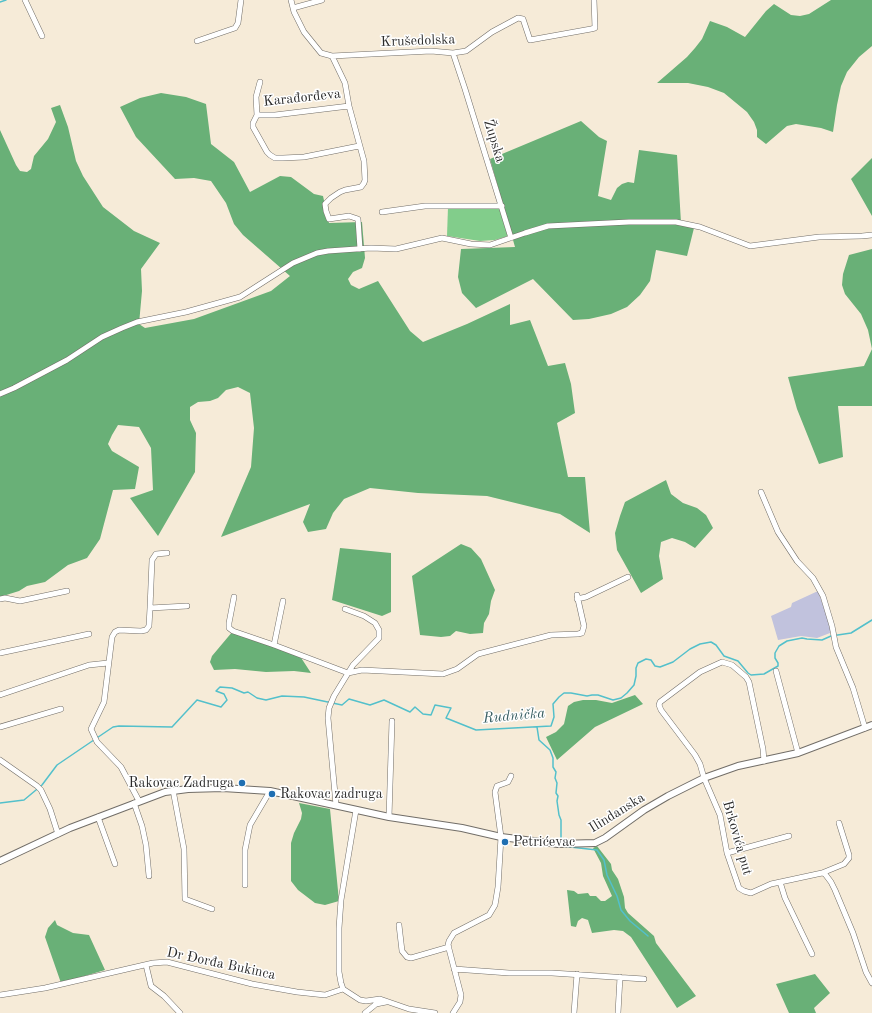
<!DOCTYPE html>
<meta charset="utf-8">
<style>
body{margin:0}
canvas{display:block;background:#f6ebd8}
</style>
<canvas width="872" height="1013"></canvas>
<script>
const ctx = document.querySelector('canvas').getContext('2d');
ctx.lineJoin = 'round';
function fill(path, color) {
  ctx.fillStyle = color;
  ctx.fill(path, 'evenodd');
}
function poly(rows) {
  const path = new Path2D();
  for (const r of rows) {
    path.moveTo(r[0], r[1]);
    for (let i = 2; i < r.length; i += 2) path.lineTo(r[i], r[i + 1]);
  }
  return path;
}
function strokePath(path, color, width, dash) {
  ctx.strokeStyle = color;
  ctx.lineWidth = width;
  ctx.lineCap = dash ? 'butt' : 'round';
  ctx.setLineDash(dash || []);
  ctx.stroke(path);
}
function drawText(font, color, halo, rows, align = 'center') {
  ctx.font = font + ' "Old Standard TT",serif';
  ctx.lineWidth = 3;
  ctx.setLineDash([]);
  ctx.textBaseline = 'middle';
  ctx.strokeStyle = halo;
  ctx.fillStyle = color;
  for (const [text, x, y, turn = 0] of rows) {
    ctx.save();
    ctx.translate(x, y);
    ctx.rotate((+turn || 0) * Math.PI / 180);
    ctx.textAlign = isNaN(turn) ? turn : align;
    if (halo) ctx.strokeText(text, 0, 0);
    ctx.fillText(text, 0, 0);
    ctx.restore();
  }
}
const industrial = poly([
 [818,591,830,625,830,633,817,638,801,636,778,640,771,616,791,607,792,603]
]);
const green = poly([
 [448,207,500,207,508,236,495,240,480,241,447,236]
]);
const forest = poly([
 [831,0,872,0,872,46,859,57,847,72,841,86,837,105,833,132,821,128,796,124,787,126,766,144,757,137,757,130,754,122,747,112,724,93,708,87,688,83,657,83,687,57,695,48,702,39,710,21,727,27,745,37,766,11,774,4,791,15,800,16,809,14],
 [161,93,186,97,206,104,211,144,234,162,250,192,280,176,291,177,314,194,323,196,329,223,362,222,365,258,362,268,353,272,348,279,351,285,359,289,378,281,410,331,423,342,467,324,510,304,510,325,530,320,548,366,565,363,571,384,575,413,557,423,568,477,585,477,590,533,560,514,487,496,418,493,370,488,344,499,333,513,326,529,308,532,303,522,310,504,221,537,251,467,254,428,250,393,238,387,226,390,218,398,210,401,198,402,190,407,190,420,196,433,195,472,158,536,130,498,153,490,151,448,139,427,118,425,112,435,108,444,112,451,139,467,135,489,113,490,100,539,87,558,68,565,45,582,27,586,19,591,0,597,0,130,16,165,20,171,27,172,31,169,34,156,48,139,56,122,51,108,60,105,68,127,76,161,83,176,103,207,134,231,160,243,141,269,142,291,139,324,145,328,194,319,271,291,290,276,243,235,234,224,226,203,211,181,194,178,175,179,136,137,120,107,140,98],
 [581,121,599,137,607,141,598,196,611,200,617,188,622,184,628,182,634,183,639,150,677,155,681,223,694,228,687,256,656,250,650,281,640,295,627,307,611,314,589,319,573,320,533,279,476,308,462,293,458,277,461,249,515,247,490,159],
 [872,158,872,216,851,179],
 [872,249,872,406,838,406,843,457,819,464,797,409,788,377,864,366,872,349,868,330,861,314,845,294,842,285,843,274,849,255],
 [666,480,671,494,683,503,697,508,706,515,713,528,695,548,685,542,672,538,661,542,659,556,663,579,641,593,617,550,615,533,620,516,625,502],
 [461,544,471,548,481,559,495,590,491,601,489,614,484,623,483,633,470,634,456,631,450,636,441,637,420,635,412,576],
 [340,548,391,553,391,612,382,616,332,600],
 [233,631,298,653,311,673,294,671,266,672,235,669,214,670,210,662,212,656],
 [635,695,643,704,595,727,557,760,546,737,556,732,564,724,568,706,574,702,583,700,596,700,612,703],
 [299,803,330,809,339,901,325,905,315,903,298,890,291,881,291,843,294,833,301,819,302,813],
 [597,846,611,864,612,870,618,879,624,897,625,908,628,913,654,936,656,943,696,996,677,1008,631,937,623,931,614,930,592,933,588,920,582,918,578,921,576,927,571,926,567,890,574,891,578,894,588,893,590,896,596,896,601,901,605,901,612,896,603,876,601,863,593,848],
 [55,920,57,925,73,933,89,935,105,970,61,983,45,937,48,928],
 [815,974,830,993,814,1008,816,1013,789,1013,776,984]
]);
const stream = poly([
 [0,2,6,0],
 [537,727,539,740,550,750,553,758,553,767,556,772,555,778,557,783,556,793,558,796,557,801,559,815,561,820,561,843],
 [0,803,24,800,42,785,57,765,113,727,119,726,172,727,197,700,221,707,227,700,224,694,216,691,220,687,232,688,244,693,248,692,257,698,266,700,282,696,304,697,342,705,349,699,370,705,384,700,410,712,415,707,423,714,431,715,435,705,451,708,446,718,476,730,551,726,554,717,553,704,559,697,564,693,571,693,587,696,592,695,598,695,613,700,621,698,627,693,634,685,636,676,636,668,638,663,646,659,651,660,655,666,660,667,673,662,690,649,700,644,711,642,716,645,724,656,738,661,748,673,751,675,764,674,778,666,778,663,775,658,775,653,779,646,787,641,802,638,807,639,822,640,831,636,851,633,872,620],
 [561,846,597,850,604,860,607,875,617,896,621,910,630,921,648,936]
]);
const minor = poly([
 [25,0,42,36],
 [291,0,294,12,304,32,321,53,332,56,345,83,349,106,364,161,365,180,364,183,361,187,345,190,340,192,331,198,325,204,326,211,329,219,349,216,358,219,360,249],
 [293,8,322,0],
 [197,41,235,28,238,23,241,0],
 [453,53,465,89,511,238],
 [332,56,431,51,453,53,466,51,492,32,518,18,523,19,530,40,591,29,595,28,594,0],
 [260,82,256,97,257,115,253,123,253,127,267,152,270,155,275,158,283,158,304,157,359,146],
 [257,115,275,115,349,106],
 [382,212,425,206,502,206],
 [0,394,14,388,67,360,102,337,122,328,137,322,186,312,240,297,293,263,317,253,328,251,371,248,396,249,442,238,471,244,490,245,525,233,548,226,629,222,676,222,700,227,750,246,819,237,862,236,872,235],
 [761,492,778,532,797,561,813,578,823,596,832,626,836,647,853,688,865,728],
 [234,597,229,623,229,628,233,631,274,645,348,673,362,670,443,674,457,669,478,654,551,635,578,634,582,633,584,626,577,595],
 [0,599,5,598,20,601,67,591],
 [577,599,586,597,628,577],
 [150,608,152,560,156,554,167,553],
 [274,645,283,601],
 [0,653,89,634],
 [776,671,798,753],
 [0,695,89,665,108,663],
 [0,727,61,709],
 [0,760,37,786,41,790,50,809,58,834],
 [764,761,763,749,749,682,746,677,732,665,722,662,700,672,660,702,659,705,661,710,695,755,700,764,704,778,720,815,727,853,739,888,744,891,751,893,771,884,822,873,825,874,831,882,835,890,853,933,866,972,872,983],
 [173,790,184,849,185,899,212,909],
 [139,801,121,767,97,742,91,729,104,702,112,637,115,632,119,630,141,631,146,630,149,626,150,608,187,606],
 [134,803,142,826,146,845,149,876],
 [336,805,328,718,329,708,334,696,353,665,379,638,379,630,375,623,364,616,345,609],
 [356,810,341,900,339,928,339,972,341,983,343,989,360,1000,366,1001,380,999,409,1009,435,1013],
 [98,817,115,864],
 [389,817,392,721],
 [727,853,789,836],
 [822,873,844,864,849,858,849,855,839,823],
 [780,882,785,898,812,954],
 [245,885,245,850,250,825,270,791],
 [399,925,402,951,407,957,411,958,449,947],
 [146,965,151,986,164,996,180,1013],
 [454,969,509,973,552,973,644,979],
 [0,995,45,988,153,963,167,962,252,984,297,992,325,995,343,989],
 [365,1013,376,1004,386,1002],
 [453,1013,460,1002,461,995,448,945,449,941,454,933,489,915,495,905,498,887,501,837,495,792,497,786,508,782,511,776],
 [574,1013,577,974],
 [618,1013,620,977]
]);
const tertiary = poly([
 [0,861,70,828,165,792,188,789,223,788,270,791,389,817,462,828,501,837,558,844,595,843,605,838,644,810,668,796,704,778,738,766,798,753,872,725]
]);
const markers = [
 [242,783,4,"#1f6fb2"],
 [272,794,4,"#1f6fb2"],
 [505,842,4,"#1f6fb2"]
];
const streetNames = [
 ["Krušedolska",418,41,-2],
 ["Karađorđeva",302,98,-6],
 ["Župska",494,141,73],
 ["Ilindanska",617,813,-32],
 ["Brkovića put",737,838,74],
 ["Dr Đorđa Bukinca",221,964,12]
];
const poiNames = [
 ["Rakovac Zadruga",234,783,"right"],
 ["Rakovac zadruga",280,794],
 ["Petrićevac",513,842]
];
const waterNames = [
 ["Rudnička",514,716,-5]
];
fill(industrial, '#c1c2dd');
fill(green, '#82cd8b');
fill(forest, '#69b077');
strokePath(stream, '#53c0cb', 1.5);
strokePath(minor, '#726e68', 6);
strokePath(tertiary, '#726e68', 8);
strokePath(minor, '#fff', 5);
strokePath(tertiary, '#fff', 6);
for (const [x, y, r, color] of markers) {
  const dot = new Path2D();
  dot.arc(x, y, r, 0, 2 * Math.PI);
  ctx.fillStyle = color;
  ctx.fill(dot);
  strokePath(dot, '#fff', 1.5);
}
drawText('14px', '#2b2b2b', '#fff', streetNames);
drawText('14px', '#2b2b2b', '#fff', poiNames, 'left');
drawText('italic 15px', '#395f63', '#fff', waterNames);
</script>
